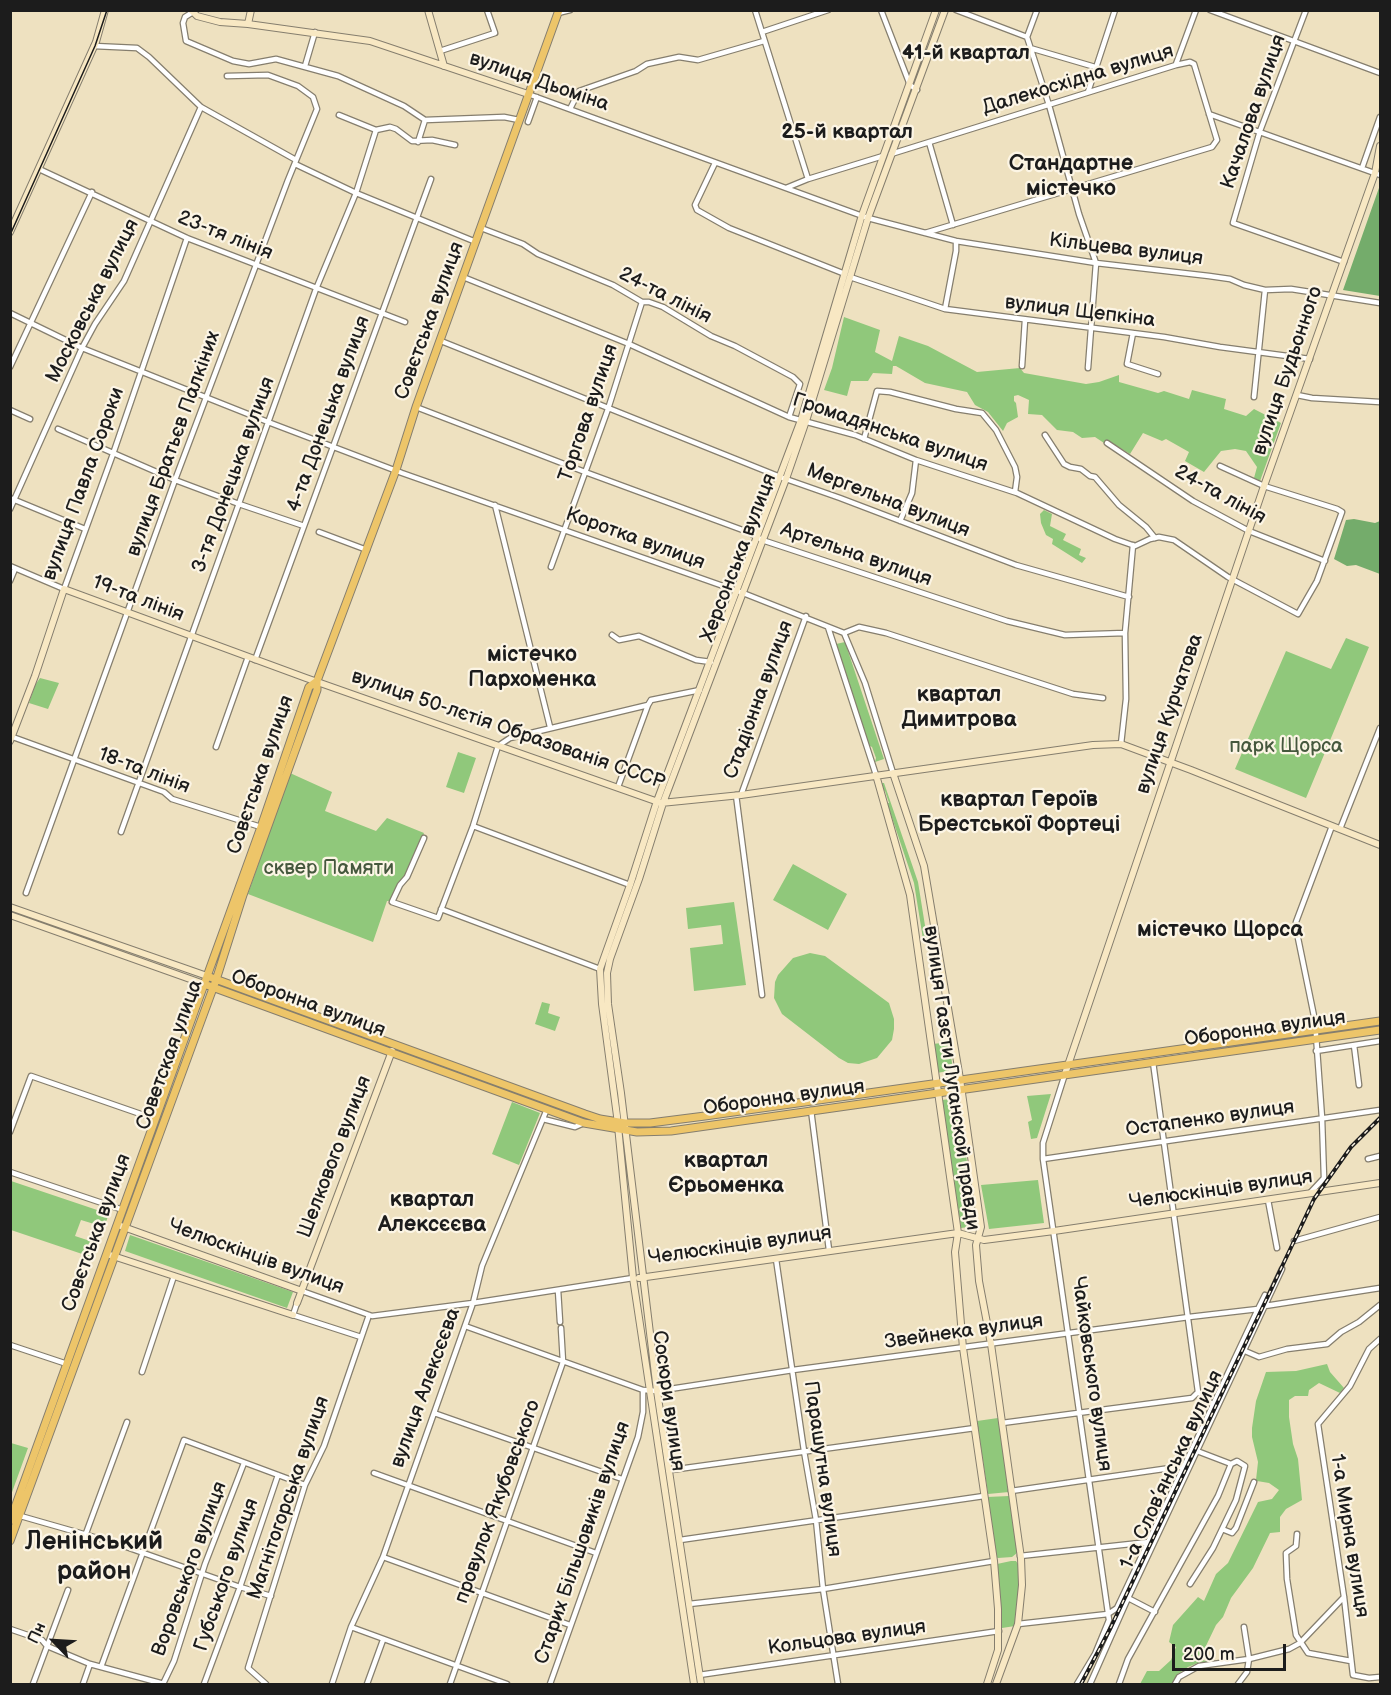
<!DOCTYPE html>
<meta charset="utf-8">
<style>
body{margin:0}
#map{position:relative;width:1391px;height:1695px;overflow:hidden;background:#eee1c0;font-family:"Balsamiq Sans",sans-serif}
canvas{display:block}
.frame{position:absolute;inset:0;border:12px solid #1c1c1c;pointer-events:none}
.north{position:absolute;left:24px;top:1611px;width:60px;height:60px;-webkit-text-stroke:4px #fcf5e5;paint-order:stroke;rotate:295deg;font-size:16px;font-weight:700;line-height:24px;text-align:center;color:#1c1c1c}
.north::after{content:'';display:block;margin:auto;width:21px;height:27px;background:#1c1c1c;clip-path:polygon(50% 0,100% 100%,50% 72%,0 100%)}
.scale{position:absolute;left:1172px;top:1644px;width:114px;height:27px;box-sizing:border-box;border:3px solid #1c1c1c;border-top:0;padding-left:8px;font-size:18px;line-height:21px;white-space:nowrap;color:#1c1c1c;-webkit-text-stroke:4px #fcf5e5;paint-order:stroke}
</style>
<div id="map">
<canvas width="1391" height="1695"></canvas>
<div class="frame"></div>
<div class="north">Пн</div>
<div class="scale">200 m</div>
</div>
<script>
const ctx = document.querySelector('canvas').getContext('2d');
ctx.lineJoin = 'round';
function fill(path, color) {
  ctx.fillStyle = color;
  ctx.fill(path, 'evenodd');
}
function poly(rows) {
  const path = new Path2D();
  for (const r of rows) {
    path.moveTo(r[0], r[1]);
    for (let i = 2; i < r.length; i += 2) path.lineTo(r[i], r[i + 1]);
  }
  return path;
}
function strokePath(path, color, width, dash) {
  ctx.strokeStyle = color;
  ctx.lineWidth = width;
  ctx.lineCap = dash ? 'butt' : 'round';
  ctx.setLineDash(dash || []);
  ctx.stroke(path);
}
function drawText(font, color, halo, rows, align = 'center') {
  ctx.font = font + ' "Balsamiq Sans",sans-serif';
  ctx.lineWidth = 4.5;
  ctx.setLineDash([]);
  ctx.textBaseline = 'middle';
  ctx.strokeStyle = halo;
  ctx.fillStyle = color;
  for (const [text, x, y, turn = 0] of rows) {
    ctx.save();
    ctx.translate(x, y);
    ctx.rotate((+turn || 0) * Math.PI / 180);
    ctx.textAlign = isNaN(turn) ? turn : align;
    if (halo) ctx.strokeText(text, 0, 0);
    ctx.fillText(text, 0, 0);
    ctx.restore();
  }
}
const green = poly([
 [844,317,880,330,875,352,892,361,899,336,928,346,977,372,1020,368,1024,373,1086,384,1099,382,1119,375,1119,382,1158,393,1164,391,1189,399,1192,390,1226,399,1224,409,1246,416,1254,409,1281,423,1260,481,1254,478,1257,467,1246,451,1235,449,1221,451,1204,472,1185,461,1189,452,1166,439,1162,441,1143,433,1130,454,1107,440,1104,443,1095,437,1082,438,1073,432,1057,430,1042,415,1028,414,1029,400,1018,395,1014,396,1014,401,1016,403,1018,417,1007,423,1003,431,988,412,975,405,967,392,925,383,896,366,893,366,892,374,873,373,868,381,851,381,847,396,824,390,832,368],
 [1044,510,1052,514,1050,526,1066,534,1063,540,1081,549,1079,555,1086,558,1082,563,1052,544,1053,539,1046,535,1041,523,1040,514],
 [1346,638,1369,647,1306,798,1235,769,1286,651,1331,669],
 [845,642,884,759,875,762,876,758,872,747,868,745,836,644],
 [40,678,59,683,48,709,29,703,35,685],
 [458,752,476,758,464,793,446,787],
 [290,773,332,792,325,811,376,831,387,818,424,833,411,867,392,901,387,901,373,942,248,894],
 [880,783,884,783,918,882,927,938,923,939,914,883,887,803,889,803,885,791,882,790],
 [793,864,847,894,828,930,773,900],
 [734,902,746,985,694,991,690,948,723,944,721,925,688,929,686,908],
 [810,953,825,956,889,1003,894,1019,894,1029,892,1040,877,1058,859,1064,848,1063,839,1058,782,1014,774,998,775,982,778,975,793,958],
 [542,1002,550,1004,548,1013,560,1017,555,1031,535,1024],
 [949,1042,953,1070,937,1073,933,1044],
 [1051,1094,1037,1138,1031,1139,1028,1122,1032,1120,1027,1096],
 [958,1098,976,1226,961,1228,942,1100],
 [512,1102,540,1113,519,1165,492,1154],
 [1038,1180,1044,1223,989,1229,981,1185],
 [11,1181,109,1214,104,1227,81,1220,75,1236,99,1244,94,1258,11,1230],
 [130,1235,293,1292,287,1308,125,1251],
 [1327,1364,1330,1372,1344,1388,1340,1393,1319,1383,1309,1390,1308,1396,1295,1396,1289,1400,1289,1417,1293,1444,1298,1459,1302,1500,1286,1509,1280,1517,1280,1532,1270,1533,1253,1568,1231,1598,1223,1617,1216,1625,1203,1652,1202,1660,1211,1662,1198,1663,1188,1667,1178,1674,1173,1684,1140,1684,1147,1671,1159,1671,1171,1660,1176,1647,1169,1642,1173,1625,1198,1597,1204,1601,1216,1574,1228,1563,1258,1502,1272,1499,1279,1490,1269,1483,1257,1481,1256,1480,1258,1462,1252,1437,1252,1428,1256,1401,1266,1372,1296,1371],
 [998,1418,1009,1492,988,1494,977,1421],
 [11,1443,28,1448,11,1495,10,1443],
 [1009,1496,1017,1553,1012,1557,998,1558,996,1557,987,1497],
 [1011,1561,1016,1561,1018,1564,1018,1605,1015,1626,1002,1628,997,1564]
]);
const forest = poly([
 [1380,185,1380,296,1343,290],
 [1354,519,1375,523,1380,521,1380,574,1356,565,1347,566,1334,559,1346,520]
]);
const street = poly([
 [755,10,808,179],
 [881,10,910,85,917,90],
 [956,10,1027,37],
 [1037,10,1027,37,1049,105,1079,214,1096,263,1088,368],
 [1210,10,1380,73],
 [1306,10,1260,131,1233,223,1344,262],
 [193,12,185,17,183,23,186,41,233,61,249,64,276,59,338,76,404,106,425,120],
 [558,13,570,10],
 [762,32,828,10],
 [94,46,137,48,149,57,201,107,296,160],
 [1030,48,1095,67],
 [440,51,495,33,487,10],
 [1176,64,1196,10],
 [305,66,315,32],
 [1088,92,1115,10],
 [528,94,868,218,956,241,1096,263,1209,276,1230,279,1244,285,1265,290,1291,289,1380,303],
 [570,109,579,91,636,71,647,64,679,57,698,60,764,41],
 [1209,114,1380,175],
 [339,115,376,130,390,127,396,129,412,141,432,140,455,145],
 [425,120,504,117,519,120],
 [528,122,537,97],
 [418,142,425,120],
 [929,142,953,225],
 [891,154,1176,65,1190,62,1194,64,1217,140,1212,147,925,233],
 [715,163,695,205,697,210,729,228,845,274],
 [295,164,356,193,476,242],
 [1362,168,1380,117],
 [39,169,187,238,405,322],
 [786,188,808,179,883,156],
 [481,228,523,244,538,254,613,285,642,302,649,302,663,307,711,336,735,346,793,377,800,384,789,417],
 [463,277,629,344,789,417,855,435,916,460,1017,493,1115,539,1135,546,1150,539,1159,537,1174,540,1228,577,1298,614,1317,581,1342,512,1337,509,1264,486,1220,466],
 [850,277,945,309,1164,337,1220,347,1310,359],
 [945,309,956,251,956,241],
 [10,313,82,348,268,422,402,473,743,593,844,633,859,627,886,633,1073,694,1103,698],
 [1133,333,1127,364,1158,374],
 [441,341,783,478,840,498,1016,565,1129,597],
 [1022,366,1025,320],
 [10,367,92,192],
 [1297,395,1312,398,1380,402],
 [1254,397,1265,290],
 [416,407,585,472,748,532,762,540,1007,621,1065,635,1125,633],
 [10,410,30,419],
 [58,429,175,480,239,504,304,526],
 [1045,435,1064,464,1070,467,1081,469,1090,476,1095,477,1119,505,1146,527,1155,538],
 [864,439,877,391,890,392,956,409,982,413,996,430,1015,467,1017,477,1015,492],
 [1107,443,1193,501,1249,531,1325,561],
 [10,498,85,529],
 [495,505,550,727],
 [10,509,82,348,95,324,124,281,201,107],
 [900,521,912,493,916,460],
 [319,532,367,550],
 [10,566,64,589,113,454,187,238],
 [551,567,608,409,642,302],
 [10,581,15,569],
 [828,627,876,775],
 [844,633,865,683,893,773],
 [612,635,619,640,639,636,696,660,711,662],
 [255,660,431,179],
 [10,736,164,792,172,799,264,828],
 [1121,744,1126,699,1125,633,1133,545],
 [216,747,248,657],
 [618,787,648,705],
 [736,795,762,995],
 [741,795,806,616],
 [473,826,630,885],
 [1340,829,1380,728],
 [121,832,316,289,356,193,376,130],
 [424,838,407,877,400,885,392,902,438,918,473,826,498,746,510,738,648,705,651,700,700,690],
 [26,893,175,480,288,180,317,109,313,97,298,86,268,75,227,76],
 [441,909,600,969],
 [1354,1045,1359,1085],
 [1316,1051,1380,1041],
 [1153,1062,1198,1392],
 [1065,1074,1043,1143,1043,1159,1109,1620,1095,1654,1077,1684],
 [811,1110,829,1250],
 [543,1119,575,1127,584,1123],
 [10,1132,31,1076,155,1119],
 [1043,1159,1380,1110],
 [1368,1159,1380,1156],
 [10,1172,123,1210],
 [1310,1193,1324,1178,1322,1118,1315,1021,1298,938,1296,922,1332,826],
 [1268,1200,1277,1248],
 [1294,1241,1380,1217],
 [776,1259,804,1451,816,1520,823,1589,838,1684],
 [558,1290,560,1322],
 [302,1291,372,1316,473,1303,633,1278],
 [297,1303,293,1315,361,1337],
 [1265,1306,1380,1288],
 [465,1326,643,1390],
 [1380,1339,1369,1349,1350,1386,1318,1424,1344,1597,1353,1675,1369,1678,1380,1677],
 [10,1345,67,1364],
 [1245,1351,1259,1357,1287,1349,1327,1344,1341,1332,1359,1322,1380,1305],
 [142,1372,174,1276],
 [1213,1405,1258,1309],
 [434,1413,622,1479],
 [1002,1423,1192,1398,1198,1392],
 [671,1470,975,1428],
 [374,1473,596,1553],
 [1011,1491,1184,1466],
 [17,1515,115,1543,240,1587,271,1596],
 [1222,1529,1232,1533,1236,1528,1254,1482],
 [1297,1534,1296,1546,1286,1553,1287,1579,1296,1635,1308,1653,1351,1661],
 [85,1536,127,1422],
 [680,1540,984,1496],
 [1020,1556,1149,1542],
 [383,1557,570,1625],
 [1190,1584,1213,1548,1236,1500,1245,1466,1237,1461,1231,1464,1197,1451],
 [1128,1598,1155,1612],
 [689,1604,823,1589,994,1561],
 [1018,1624,1108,1614,1117,1608,1213,1405,1198,1392],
 [351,1627,507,1684],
 [10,1629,42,1640,47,1646,90,1664,164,1684],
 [101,1667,184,1440,305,1485],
 [699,1675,999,1631],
 [33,1684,68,1590],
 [83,1684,90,1664],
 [163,1684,174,1661,205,1564,244,1463],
 [204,1684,240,1587,278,1475],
 [266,1684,248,1668,305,1485,324,1446,369,1315],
 [332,1684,351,1627,383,1557,473,1303,482,1266,547,1109],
 [367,1684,383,1640],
 [450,1684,563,1362,561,1328],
 [550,1684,638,1437,643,1412,643,1390,657,1391,793,1370,1189,1317,1258,1309,1265,1295],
 [1090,1684,1128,1598,1282,1269],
 [1119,1684,1128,1659,1218,1496,1231,1464],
 [1175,1684,1179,1677,1199,1666,1249,1659,1289,1649,1300,1643,1344,1597],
 [1238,1684,1247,1672,1249,1659,1244,1627]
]);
const secondary = poly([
 [191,10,197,16,220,22,248,24,370,41,528,94],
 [428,10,444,66],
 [248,24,251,10],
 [10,232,96,42,105,10],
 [10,741,35,676,64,589,306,678,661,803,741,795,1093,745,1121,744,1191,770,1380,845],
 [893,773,924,866,960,1079,981,1227,976,1245,979,1281,991,1344,1021,1558,1022,1585,1018,1624,996,1684],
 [876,775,910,895,958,1233,955,1252,963,1348,994,1561,998,1609,998,1650,987,1684],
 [10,907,207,976],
 [10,915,204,984],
 [1065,1074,1264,486,1375,173,1380,146],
 [118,1225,302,1291],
 [110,1255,293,1315],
 [639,1278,958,1233,984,1240,1054,1231,1380,1183],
 [297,1303,392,1051],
 [694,1684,633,1278,617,1116,602,1004,600,969,630,885,657,801,801,420,862,215,936,10],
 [701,1684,657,1391,621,1093,608,1004,607,973,610,959,639,879,663,803,786,479,806,421,868,218,945,10]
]);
const primary = poly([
 [207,976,585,1114,600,1119,625,1123,650,1123,705,1116,1380,1021],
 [204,984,584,1123,637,1132,671,1131,1380,1030],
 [10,1521,261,827,309,687,317,681,396,470,416,407,559,10],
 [10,1541,216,980,243,895,317,690,317,681]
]);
const tram = poly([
 [10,235,95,46,107,10]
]);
const rail = poly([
 [1081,1684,1111,1627,1314,1199,1351,1147,1380,1118]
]);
const streetNames = [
 ["Далекосхідна вулиця",1078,80,-17],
 ["вулиця Дьоміна",539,82,19],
 ["Качалова вулиця",1254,112,-71],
 ["23-тя лінія",225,236,22],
 ["Кільцева вулиця",1126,250,7],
 ["24-та лінія",665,296,27],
 ["Московська вулиця",93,301,-63],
 ["вулиця Щепкіна",1080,312,7],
 ["Совєтська вулиця",430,321,-70],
 ["вулиця Будьонного",1288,371,-71],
 ["Торгова вулиця",589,413,-71],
 ["4-та Донецька вулиця",329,414,-70],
 ["Громадянська вулиця",890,433,19],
 ["вулиця Братьєв Палкіних",174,444,-70],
 ["3-тя Донецька вулиця",234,475,-70],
 ["вулиця Павла Сороки",84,484,-70],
 ["24-та лінія",1220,495,29],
 ["Мергельна вулиця",888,501,21],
 ["Коротка вулиця",635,539,20],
 ["Артельна вулиця",856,555,19],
 ["Херсонська вулиця",739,558,-69],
 ["19-та лінія",138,599,21],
 ["Стадіонна вулиця",759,700,-70],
 ["вулиця Курчатова",1170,714,-71],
 ["вулиця 50-лєтія Образованія СССР",508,730,19],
 ["18-та лінія",144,771,21],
 ["Совєтська вулиця",261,775,-71],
 ["Оборонна вулиця",308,1004,20],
 ["Оборонна вулиця",1265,1029,-8],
 ["Советская улица",170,1055,-70],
 ["вулиця Газєти Луганской правди",951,1078,82],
 ["Оборонна вулиця",784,1098,-8],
 ["Остапенко вулиця",1210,1119,-8],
 ["Шелкового вулиця",335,1157,-69],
 ["Челюскінців вулиця",1221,1190,-8],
 ["Совєтська вулиця",97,1233,-70],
 ["Челюскінців вулиця",740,1246,-8],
 ["Челюскінців вулиця",256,1257,20],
 ["Звейнека вулиця",964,1332,-8],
 ["Чайковського вулиця",1091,1374,82],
 ["вулиця Алексєєва",426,1388,-70],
 ["Сосюри вулиця",668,1401,82],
 ["Парашутна вулиця",822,1469,82],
 ["1-а Слов’янська вулиця",1172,1470,-65],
 ["Магнітогорська вулиця",289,1498,-71],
 ["провулок Якубовського",498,1502,-70],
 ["1-а Мирна вулиця",1349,1536,81],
 ["Старих Більшовиків вулиця",583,1543,-71],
 ["Воровського вулиця",190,1569,-70],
 ["Губського вулиця",227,1575,-71],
 ["Кольцова вулиця",847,1638,-8]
];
const parkNames = [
 ["парк Щорса",1286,747],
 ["сквер Памяти",329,869]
];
const neighbourhoodNames = [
 ["41-й квартал",966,54],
 ["25-й квартал",847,133]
];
const quarterNames = [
 ["Стандартне",1071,164],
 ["містечко",1071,189],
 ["містечко",532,655],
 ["Пархоменка",532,680],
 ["квартал",959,695],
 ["Димитрова",959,720],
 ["квартал Героїв",1019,800],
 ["Брестської Фортеці",1019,825],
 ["містечко Щорса",1220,930],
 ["квартал",726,1161],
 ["Єрьоменка",726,1186],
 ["квартал",432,1200],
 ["Алексєєва",432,1225]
];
const districtNames = [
 ["Ленінський",94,1542],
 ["район",94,1572]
];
fill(green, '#90c87b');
fill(forest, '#74ac6b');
strokePath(street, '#857e6e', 7);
strokePath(secondary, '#857e6e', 8);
strokePath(primary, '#857e6e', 9);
strokePath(street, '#fff', 4.5);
strokePath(secondary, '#f8e8c3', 6);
strokePath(primary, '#edc569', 7);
strokePath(tram, '#1c1c1c', 1.5);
strokePath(rail, '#1c1c1c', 4);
strokePath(rail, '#fcf5e5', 1.5, [4.5]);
drawText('20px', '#1c1c1c', '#fcf5e5', streetNames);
drawText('20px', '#45583d', '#fcf5e5', parkNames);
drawText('bold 21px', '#1c1c1c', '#fcf5e5', neighbourhoodNames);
drawText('bold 22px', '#1c1c1c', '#fcf5e5', quarterNames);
drawText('bold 26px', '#1c1c1c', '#fcf5e5', districtNames);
</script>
